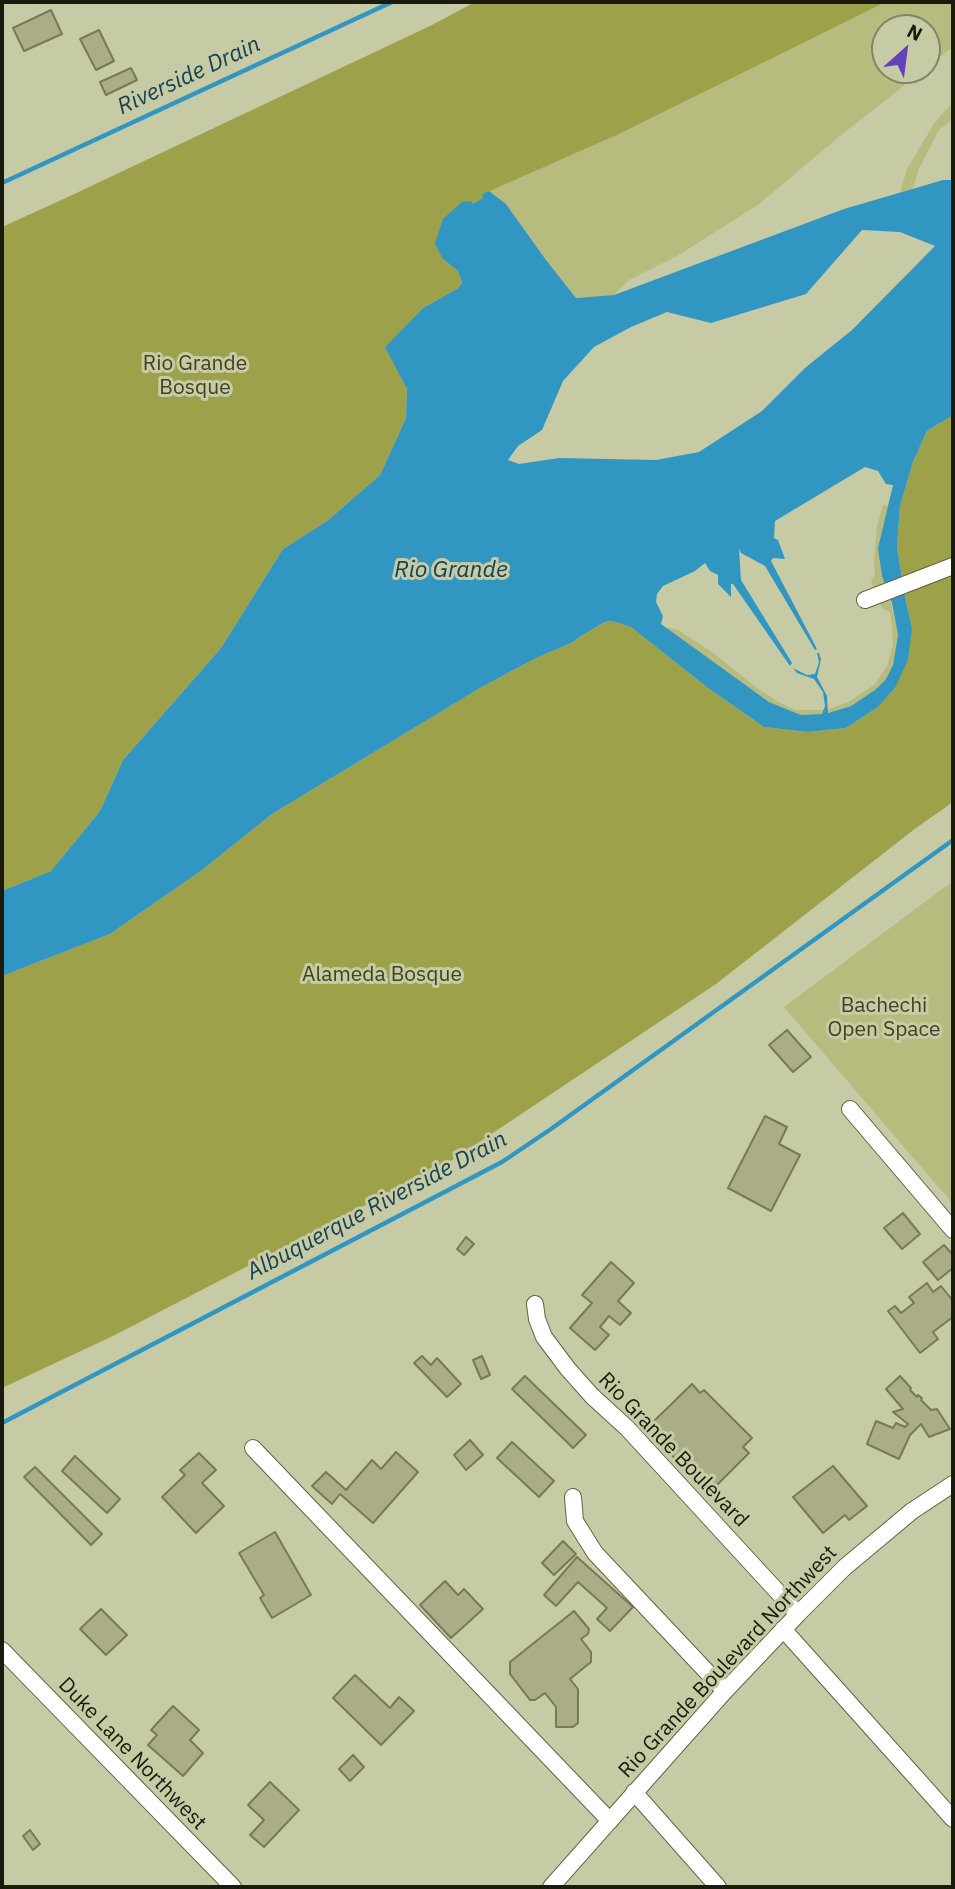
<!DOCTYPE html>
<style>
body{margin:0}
#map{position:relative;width:955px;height:1889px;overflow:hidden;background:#c7cba5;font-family:"IBM Plex Sans",sans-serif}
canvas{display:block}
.frame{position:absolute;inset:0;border:4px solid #1a1b0c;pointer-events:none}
.north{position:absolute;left:871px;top:14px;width:70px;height:70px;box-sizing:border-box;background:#c7cba5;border:2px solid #828568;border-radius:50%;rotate:28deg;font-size:19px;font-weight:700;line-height:28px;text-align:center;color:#1a1b0c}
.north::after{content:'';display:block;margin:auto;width:24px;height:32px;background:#6541b9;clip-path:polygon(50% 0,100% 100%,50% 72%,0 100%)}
</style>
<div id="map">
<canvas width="955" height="1889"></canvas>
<div class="frame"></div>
<div class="north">N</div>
</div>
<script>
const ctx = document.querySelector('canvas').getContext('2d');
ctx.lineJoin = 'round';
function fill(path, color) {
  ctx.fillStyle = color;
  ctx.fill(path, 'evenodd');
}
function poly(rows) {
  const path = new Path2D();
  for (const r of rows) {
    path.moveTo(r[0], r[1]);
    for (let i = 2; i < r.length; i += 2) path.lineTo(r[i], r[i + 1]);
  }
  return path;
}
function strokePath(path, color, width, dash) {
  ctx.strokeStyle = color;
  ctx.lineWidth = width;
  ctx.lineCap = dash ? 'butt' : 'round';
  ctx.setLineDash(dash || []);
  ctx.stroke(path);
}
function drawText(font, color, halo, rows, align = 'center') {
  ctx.font = font + ' "IBM Plex Sans",sans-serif';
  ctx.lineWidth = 6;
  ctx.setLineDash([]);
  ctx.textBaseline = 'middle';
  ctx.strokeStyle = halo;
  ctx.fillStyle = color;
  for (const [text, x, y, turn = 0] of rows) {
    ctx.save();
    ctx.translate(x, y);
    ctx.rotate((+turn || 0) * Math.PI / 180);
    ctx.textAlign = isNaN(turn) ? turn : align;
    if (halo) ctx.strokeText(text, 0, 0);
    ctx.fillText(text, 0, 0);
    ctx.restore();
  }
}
const green = poly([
 [886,2,953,2,953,47,927,67,927,28,885,28,885,70,924,70,840,136,758,205,677,256,629,280,614,295,576,298,546,260,506,204,489,191,619,134],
 [953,102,953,119,939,130,919,169,912,190,900,193,907,169,935,122],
 [883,505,888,506,878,548,886,587,875,591,871,581,875,574,874,562,877,526],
 [890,598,898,635,893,665,886,679,875,690,851,706,827,713,828,709,848,702,874,685,887,666,893,645,892,627,890,612,883,609,879,602],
 [666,627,678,630,712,652,757,688,777,701,795,710,824,710,822,714,801,715,769,702,672,633],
 [953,881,953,1204,784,1007]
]);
const forest = poly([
 [475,2,886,2,619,134,483,194,484,198,443,259,458,271,462,283,457,289,423,308,386,347,407,389,406,418,380,475,327,521,283,549,221,648,123,760,100,811,51,871,2,891,2,227,70,196,432,25],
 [953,415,953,802,916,828,716,984,454,1159,115,1335,2,1388,2,976,110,934,202,870,272,814,480,688,534,659,573,642,581,636,603,623,609,621,616,622,631,627,708,688,764,727,808,732,846,728,878,707,895,688,912,628,905,597,897,547,900,506,913,462,927,431]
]);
const water = poly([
 [943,180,953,180,953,415,927,431,913,462,900,506,897,547,905,597,912,628,908,660,895,688,878,707,846,728,808,732,764,727,708,688,631,627,616,622,609,621,603,623,581,636,573,642,534,659,480,688,272,814,202,870,110,934,2,976,2,891,51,871,100,811,123,760,221,648,283,549,327,521,380,475,406,418,407,389,385,347,423,308,457,289,462,283,458,271,443,259,435,244,443,219,462,202,471,201,473,204,483,198,482,194,489,191,506,204,546,260,576,298,614,295,844,209],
 [862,230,900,232,935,246,852,330,805,368,762,411,699,452,656,460,559,458,519,464,508,460,518,446,542,430,563,381,594,347,631,327,667,312,711,323,806,294],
 [865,467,878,471,886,484,893,485,878,548,882,576,892,603,898,635,893,665,886,679,875,690,851,706,828,713,827,696,817,677,821,659,819,653,817,653,819,662,815,674,807,675,793,668,797,673,814,679,823,692,825,706,822,714,801,715,769,702,661,624,663,616,656,602,657,594,663,586,695,571,705,563,710,571,718,575,718,584,731,597,731,584,733,584,790,666,792,663,741,580,739,549,741,553,765,566,815,650,817,649,771,561,773,558,785,559,778,540,774,538,775,521]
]);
const stream = poly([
 [2,183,392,2],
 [2,1423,502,1162,551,1129,953,840]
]);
const building = poly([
 [51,10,62,34,24,51,13,28,51,10],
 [99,30,114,61,96,70,80,39,99,30],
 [131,68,137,80,106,95,100,82,131,68],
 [787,1030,811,1057,793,1072,769,1045,787,1030],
 [765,1116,787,1127,779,1144,800,1155,771,1211,728,1188,765,1116],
 [903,1213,920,1234,902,1249,884,1228,903,1213],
 [466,1237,474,1244,464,1255,457,1249,466,1237],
 [944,1245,953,1255,953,1268,938,1280,923,1262,944,1245],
 [611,1262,634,1283,618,1301,631,1313,620,1325,609,1316,600,1327,609,1335,595,1350,570,1328,592,1303,582,1295,611,1262],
 [927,1283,933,1292,941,1286,953,1301,953,1317,933,1332,938,1339,920,1353,888,1311,895,1306,901,1313,914,1303,909,1297,927,1283],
 [422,1356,431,1365,437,1358,461,1384,447,1397,414,1363,422,1356],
 [482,1356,490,1375,481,1379,473,1360,482,1356],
 [525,1376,586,1435,573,1448,512,1389,525,1376],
 [900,1376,911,1388,910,1390,917,1397,918,1395,922,1398,921,1400,931,1410,937,1409,950,1429,929,1437,921,1424,910,1435,899,1459,867,1444,876,1421,893,1428,896,1423,905,1427,908,1424,893,1412,903,1409,886,1389,900,1376],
 [692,1384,700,1393,704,1390,752,1438,743,1447,749,1453,709,1493,652,1435,658,1429,652,1423,692,1384],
 [470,1440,483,1455,466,1470,454,1455,470,1440],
 [512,1442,554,1481,539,1497,497,1458,512,1442],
 [396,1452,418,1472,373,1523,340,1494,332,1504,312,1486,326,1472,346,1490,372,1460,381,1469,396,1452],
 [199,1453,216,1470,202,1483,224,1506,196,1533,162,1497,185,1475,180,1470,199,1453],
 [75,1456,120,1499,107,1513,62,1471,75,1456],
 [833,1466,867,1506,849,1520,845,1515,823,1533,793,1497,833,1466],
 [35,1467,102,1534,91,1545,24,1477,35,1467],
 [275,1532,311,1595,272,1618,260,1598,264,1595,239,1553,275,1532],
 [563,1541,576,1554,554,1575,542,1563,563,1541],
 [577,1557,633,1607,610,1631,597,1619,607,1608,578,1582,556,1606,544,1595,577,1557],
 [445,1581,458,1595,464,1589,483,1609,451,1638,420,1605,445,1581],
 [101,1609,127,1635,106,1655,80,1629,101,1609],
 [574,1611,589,1629,588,1634,581,1639,591,1652,591,1662,570,1679,578,1689,578,1723,573,1727,556,1727,556,1707,545,1693,535,1700,530,1700,510,1674,510,1662,574,1611],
 [355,1675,390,1708,399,1697,414,1711,381,1745,333,1698,355,1675],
 [173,1706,199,1730,190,1740,203,1753,183,1776,148,1745,157,1735,151,1730,173,1706],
 [353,1755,364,1767,350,1781,339,1769,353,1755],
 [270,1782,299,1810,264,1847,250,1835,264,1820,248,1805,270,1782],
 [30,1830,40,1844,33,1850,23,1836,30,1830]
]);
const minor = poly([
 [865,600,953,566],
 [850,1109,953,1230],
 [535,1304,537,1319,544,1337,568,1369,592,1396,627,1428,798,1614],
 [253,1448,610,1821],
 [573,1497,575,1521,595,1553,725,1691],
 [783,1629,953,1819],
 [2,1650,233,1887],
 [634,1792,718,1887],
 [551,1887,725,1691,798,1614,845,1567,912,1511,953,1484]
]);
const parkNames = [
 ["Rio Grande",195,364],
 ["Bosque",195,388],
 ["Alameda Bosque",382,975],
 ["Bachechi",884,1006],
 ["Open Space",884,1030]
];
const streetNames = [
 ["Rio Grande Boulevard",673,1450,46],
 ["Rio Grande Boulevard Northwest",728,1662,-47],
 ["Duke Lane Northwest",132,1754,46]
];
const waterNames = [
 ["Riverside Drain",189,76,-25],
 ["Rio Grande",451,570],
 ["Albuquerque Riverside Drain",377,1206,-28]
];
fill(green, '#b7bc7e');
fill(forest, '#9da24a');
fill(water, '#3296c3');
strokePath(stream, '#3296c3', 4.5);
fill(building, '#aaad88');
strokePath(building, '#777a56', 2);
strokePath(minor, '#616441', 18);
strokePath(minor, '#fff', 16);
drawText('21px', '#41431e', '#c7cba5', parkNames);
drawText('21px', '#1a1b0c', '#c7cba5', streetNames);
drawText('italic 23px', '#164053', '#c7cba5', waterNames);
</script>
